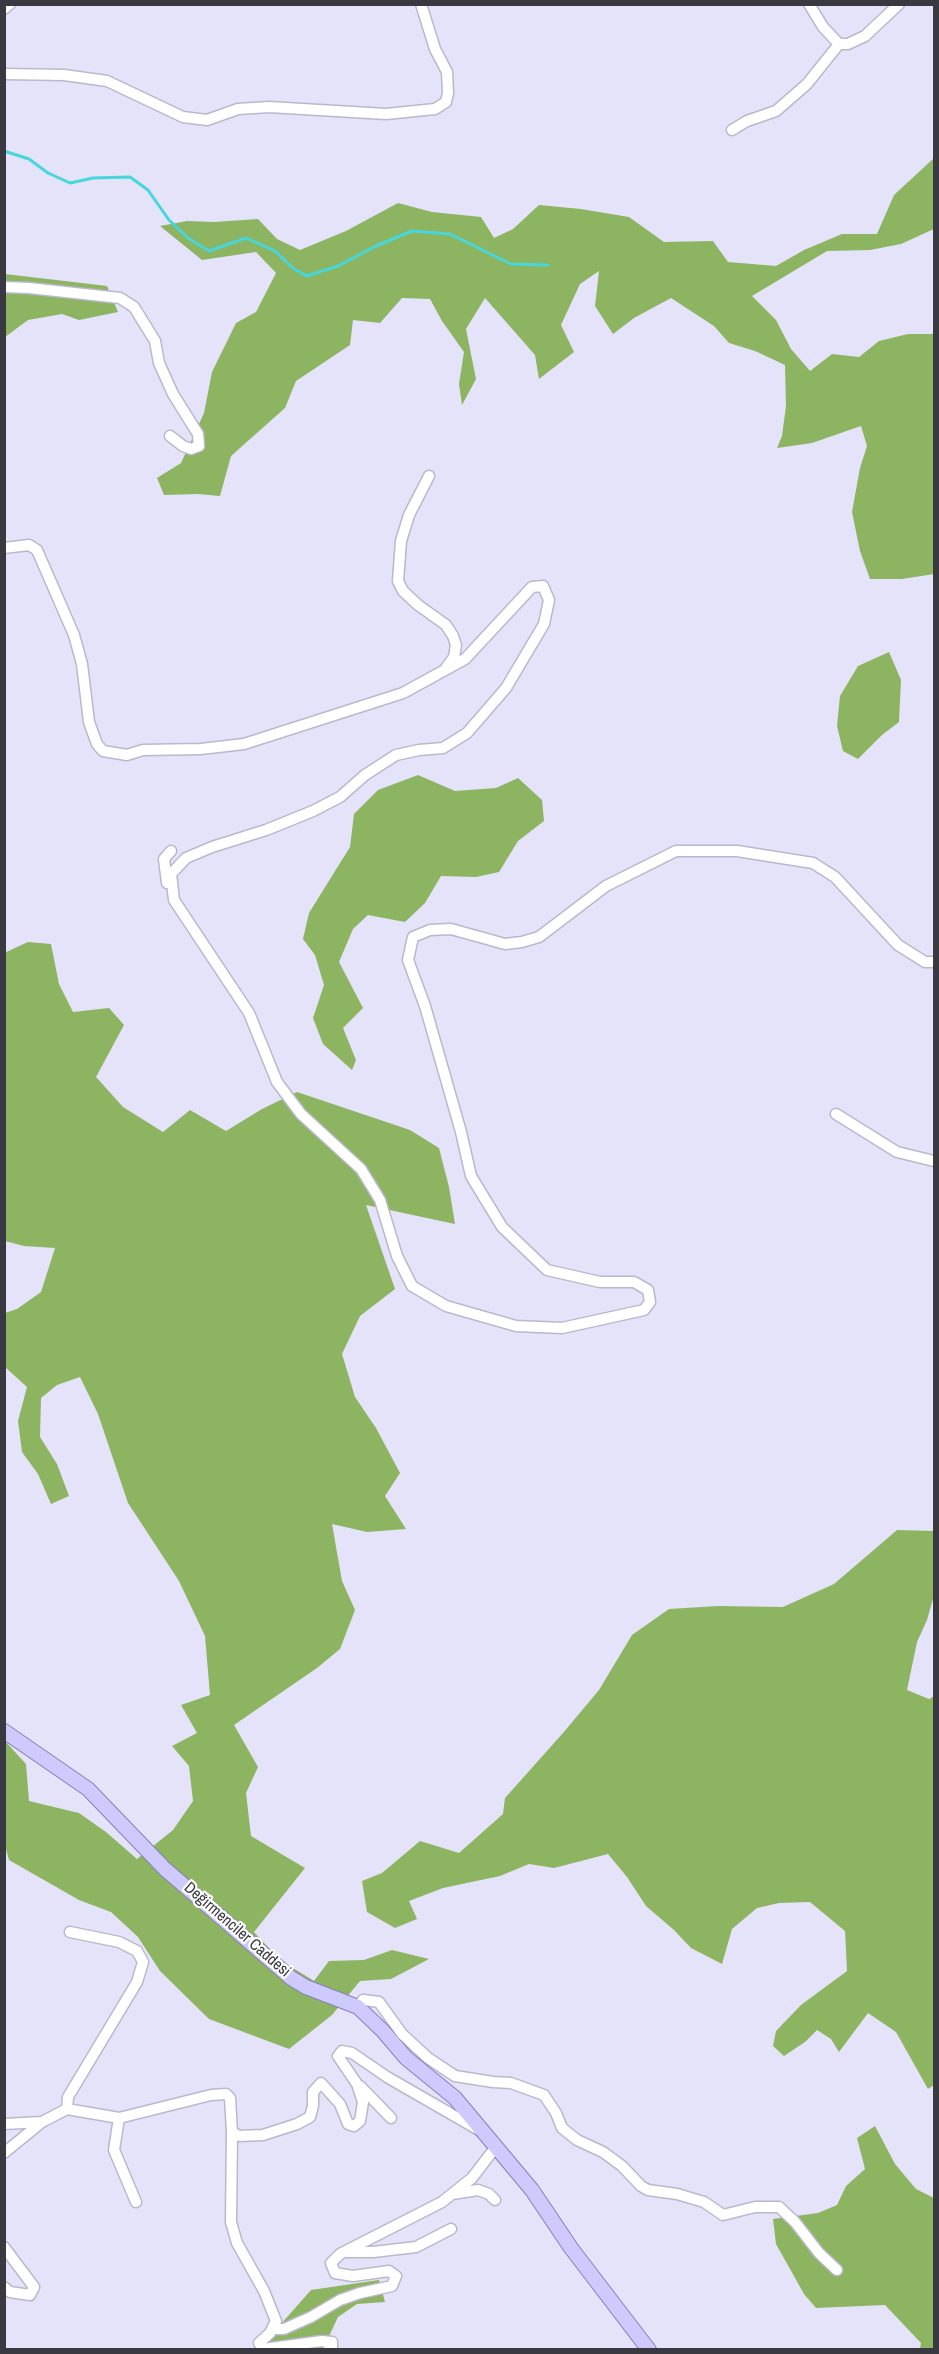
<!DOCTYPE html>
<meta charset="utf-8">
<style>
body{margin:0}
#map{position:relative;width:939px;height:2354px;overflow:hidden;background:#e5e3f9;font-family:"Archivo Narrow",sans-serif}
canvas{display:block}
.frame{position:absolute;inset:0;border:6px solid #3a3942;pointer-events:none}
</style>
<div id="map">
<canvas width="939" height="2354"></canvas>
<div class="frame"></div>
</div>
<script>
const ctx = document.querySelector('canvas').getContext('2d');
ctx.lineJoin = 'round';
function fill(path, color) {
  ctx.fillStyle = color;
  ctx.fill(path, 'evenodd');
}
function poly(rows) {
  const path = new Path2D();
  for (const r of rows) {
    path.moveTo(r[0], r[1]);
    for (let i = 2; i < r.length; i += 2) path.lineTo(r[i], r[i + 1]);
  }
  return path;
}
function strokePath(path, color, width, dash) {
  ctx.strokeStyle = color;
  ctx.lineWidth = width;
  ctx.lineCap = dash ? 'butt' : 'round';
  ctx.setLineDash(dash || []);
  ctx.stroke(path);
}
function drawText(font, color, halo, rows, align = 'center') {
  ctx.font = font + ' "Archivo Narrow",sans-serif';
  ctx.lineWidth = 4.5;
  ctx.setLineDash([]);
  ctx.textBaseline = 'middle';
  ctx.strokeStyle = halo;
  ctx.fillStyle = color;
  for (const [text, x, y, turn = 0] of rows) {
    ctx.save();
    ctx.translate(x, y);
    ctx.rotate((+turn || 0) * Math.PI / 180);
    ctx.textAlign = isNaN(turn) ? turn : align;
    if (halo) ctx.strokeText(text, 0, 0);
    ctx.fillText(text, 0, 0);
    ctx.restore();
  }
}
const forest = poly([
 [934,158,934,229,901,244,870,250,827,251,752,296,776,320,791,349,810,371,832,354,859,357,879,341,908,334,934,334,934,574,902,579,870,579,860,551,852,512,860,468,867,446,861,426,812,443,777,448,782,436,786,406,785,365,755,351,729,343,714,326,671,298,634,318,613,334,595,306,599,271,580,284,561,325,574,352,539,379,535,355,485,298,466,329,476,379,462,405,459,384,464,352,442,321,430,299,402,298,380,323,353,320,350,345,296,381,285,408,231,456,220,496,198,494,164,495,157,478,181,463,204,413,212,372,236,323,256,312,276,273,256,252,202,260,160,226,187,221,214,222,258,219,277,239,300,250,346,231,398,203,432,212,481,217,494,238,513,229,539,205,581,209,629,217,664,242,713,241,728,262,776,266,804,250,842,234,877,234,894,195],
 [5,274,107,286,118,312,79,320,62,314,28,320,5,337],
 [889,652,901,680,899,722,882,735,858,759,843,751,837,726,840,696,858,666],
 [418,775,455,791,496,788,518,778,542,800,544,821,518,841,499,872,476,877,441,876,425,903,405,922,368,915,353,929,339,962,363,1008,343,1028,356,1060,352,1070,323,1044,313,1018,324,985,315,955,303,939,309,913,350,847,354,814,378,790],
 [28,942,51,944,59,984,73,1012,109,1008,124,1025,96,1077,123,1107,163,1132,190,1110,226,1131,262,1109,297,1092,410,1130,439,1148,449,1187,455,1224,366,1205,395,1289,360,1316,342,1354,355,1397,376,1428,400,1473,385,1496,406,1529,367,1532,332,1524,342,1581,355,1610,340,1649,317,1668,234,1725,258,1767,246,1793,251,1836,305,1868,254,1932,280,1960,314,1981,329,1961,364,1960,392,1950,429,1959,391,1979,360,1981,332,2015,289,2049,209,2019,160,1971,138,1937,111,1912,79,1900,9,1860,4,1842,5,1741,26,1764,29,1801,79,1813,106,1832,137,1859,173,1830,193,1801,189,1766,172,1746,197,1733,181,1705,210,1695,205,1636,179,1581,128,1503,98,1414,80,1377,57,1385,41,1398,40,1437,57,1464,69,1496,51,1504,38,1474,22,1452,18,1421,27,1387,5,1367,5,1313,17,1309,41,1292,55,1248,24,1246,5,1241,4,953],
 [897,1530,934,1531,934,1595,927,1620,917,1642,907,1690,929,1699,934,1696,934,2085,928,2089,896,2032,868,2013,839,2052,831,2039,817,2030,805,2042,784,2056,773,2046,776,2031,801,2005,847,1971,845,1931,810,1902,779,1903,757,1908,732,1929,722,1964,691,1948,674,1930,646,1906,627,1877,608,1854,554,1868,529,1864,500,1876,443,1888,409,1901,417,1919,395,1928,367,1912,362,1881,382,1873,420,1841,459,1853,503,1814,505,1798,563,1733,599,1690,632,1635,669,1609,718,1606,783,1607,834,1584],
 [875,2126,895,2164,916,2189,934,2198,934,2349,920,2349,921,2343,885,2305,816,2308,804,2294,776,2244,773,2219,818,2213,837,2205,846,2186,865,2169,857,2138],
 [379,2280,385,2302,357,2304,338,2317,323,2349,258,2350,311,2290]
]);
const stream = poly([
 [4,151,29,159,48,173,70,183,93,178,130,177,148,190,169,220,188,238,209,251,246,238,275,251,294,269,307,276,338,266,376,246,412,231,450,234,511,264,548,265]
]);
const minor = poly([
 [809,4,823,27,839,44,848,44,865,36,899,4],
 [4,9,10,4],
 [4,74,64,75,107,81,183,117,207,120,238,109,269,107,386,114,435,109,446,102,448,93,447,72,435,49,421,4],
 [732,130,747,121,776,111,807,84,839,44],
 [4,287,29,288,120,298,134,307,155,341,159,363,173,394,198,434,199,446,191,449,183,446,170,436],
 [429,476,409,515,401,541,398,581,403,591,418,605,446,625,453,636,456,645,454,657,446,668],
 [4,548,29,545,37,550,74,635,82,664,89,722,97,744,103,751,127,755,143,750,201,749,244,744,403,693,465,659,532,587,543,586,549,600,544,624,506,688,467,733,443,748,419,750,396,755,365,775,340,797,313,811,266,830,212,847,186,858,171,874,174,900,249,1013,277,1082,301,1114,361,1169,380,1200,397,1256,412,1286,446,1306,516,1326,562,1328,644,1310,650,1302,648,1290,634,1282,600,1282,547,1270,502,1227,471,1176,461,1132,425,1006,408,960,413,937,430,930,451,929,505,944,522,942,539,937,606,886,676,851,737,851,813,863,835,877,898,945,925,962,934,962],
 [167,883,164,859,171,851],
 [836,1114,897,1152,934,1161],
 [70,1932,119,1942,137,1951,143,1962,137,1982,68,2097,67,2109,119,2118,211,2095,226,2094,230,2098,232,2132,239,2136,263,2135,297,2124,310,2117,313,2106,313,2092,321,2083,340,2104,348,2124,354,2126,360,2121,363,2102,357,2084,338,2056,342,2051,352,2053,387,2077,479,2130],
 [358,2007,363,2000,379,2002,402,2034,428,2058,455,2076,493,2082,511,2083,544,2095,556,2113,562,2128,577,2140,603,2152,622,2166,641,2186,648,2190,677,2194,704,2202,723,2215,755,2207,779,2207,795,2222,819,2253,837,2270],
 [360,2086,391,2118],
 [119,2118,114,2150,136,2202],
 [4,2124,42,2122,67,2109],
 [232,2132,231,2222,237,2243,264,2291,276,2321,270,2333,259,2343,263,2349,322,2341,332,2342,332,2347,328,2350],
 [4,2153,42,2122],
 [452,2194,478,2190,489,2194,495,2200],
 [4,2247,34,2287,30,2295,10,2292,4,2287],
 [347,2252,373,2252,416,2247,451,2229],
 [272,2329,284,2329,311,2317,340,2300,360,2293,392,2286,396,2276,389,2271,353,2276,335,2273,331,2263,340,2254,442,2202,472,2178,495,2148]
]);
const major = poly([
 [4,1731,88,1789,165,1869,291,1978,306,1987,358,2007,383,2031,406,2058,455,2098,532,2190,571,2248,649,2350]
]);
const streetNames = [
 ["Değirmenciler Caddesi",237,1930,41]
];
fill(forest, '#8db461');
strokePath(stream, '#46d6db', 3);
strokePath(minor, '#bab8cc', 13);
strokePath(major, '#8580ba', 16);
strokePath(minor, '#fff', 10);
strokePath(major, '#cecafd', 14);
drawText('16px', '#3a3942', '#fff', streetNames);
</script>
